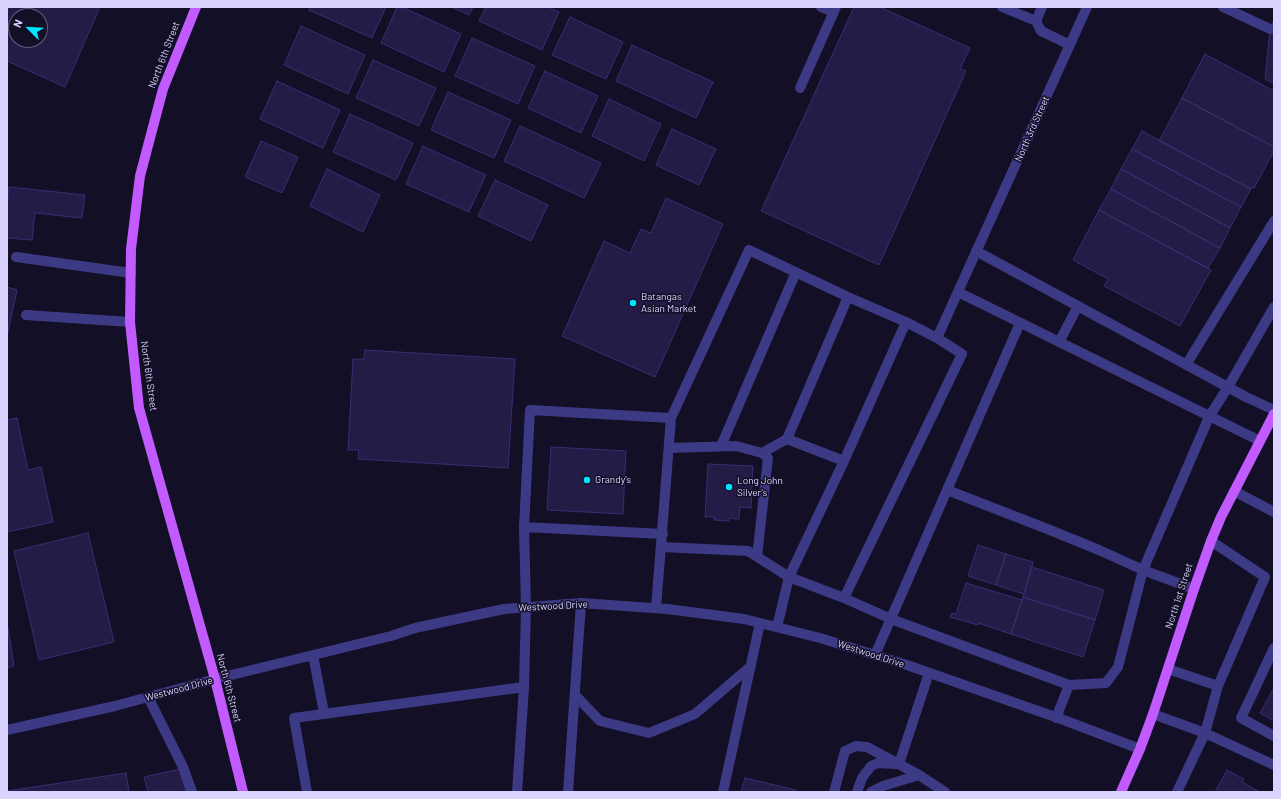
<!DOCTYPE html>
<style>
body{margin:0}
#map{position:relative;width:1281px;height:799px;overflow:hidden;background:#130f26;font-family:Barlow,sans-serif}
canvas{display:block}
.frame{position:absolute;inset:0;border:8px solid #d9d4ff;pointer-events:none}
.north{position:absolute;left:8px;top:8px;width:40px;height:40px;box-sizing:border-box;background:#130f26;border:1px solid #625e7d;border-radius:50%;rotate:294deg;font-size:11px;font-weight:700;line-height:16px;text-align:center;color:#d9d4ff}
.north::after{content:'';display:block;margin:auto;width:14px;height:18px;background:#00e5ff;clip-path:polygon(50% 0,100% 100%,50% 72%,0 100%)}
</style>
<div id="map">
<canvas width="1281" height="799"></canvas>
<div class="frame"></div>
<div class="north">N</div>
</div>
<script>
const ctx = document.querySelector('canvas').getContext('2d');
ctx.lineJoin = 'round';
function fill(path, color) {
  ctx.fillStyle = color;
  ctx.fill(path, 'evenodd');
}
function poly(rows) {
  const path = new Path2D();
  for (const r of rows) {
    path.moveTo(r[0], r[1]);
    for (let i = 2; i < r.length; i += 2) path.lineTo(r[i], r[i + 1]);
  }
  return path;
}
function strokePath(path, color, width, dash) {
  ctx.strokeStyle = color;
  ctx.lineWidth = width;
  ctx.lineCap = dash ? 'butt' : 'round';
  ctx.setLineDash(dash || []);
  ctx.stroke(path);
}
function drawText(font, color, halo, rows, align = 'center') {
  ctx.font = font + ' Barlow,sans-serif';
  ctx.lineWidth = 3;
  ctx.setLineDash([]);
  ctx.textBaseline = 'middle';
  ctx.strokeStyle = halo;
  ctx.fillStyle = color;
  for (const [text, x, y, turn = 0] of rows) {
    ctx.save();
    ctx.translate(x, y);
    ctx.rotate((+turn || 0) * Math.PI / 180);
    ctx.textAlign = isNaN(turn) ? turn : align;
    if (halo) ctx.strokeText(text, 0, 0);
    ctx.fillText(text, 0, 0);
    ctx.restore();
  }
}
const building = poly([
 [7,7,100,7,65,87,7,61,7,25,8,21,7,21,7,7],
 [16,16,40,16,40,40,16,40,16,16],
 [310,7,386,7,372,38,309,10,310,7],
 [397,7,402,7,461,34,444,72,381,43,397,7],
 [451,7,473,7,469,15,451,7],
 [486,7,548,7,559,12,542,50,479,21,486,7],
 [854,7,880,7,970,48,960,69,966,71,879,265,761,211,854,7],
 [570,17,623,42,606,79,552,55,570,17],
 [1274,20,1274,84,1265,79,1270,29,1274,20],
 [301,26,365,55,348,94,284,65,301,26],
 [472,38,535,66,518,104,455,76,472,38],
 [632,45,713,82,696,118,616,81,632,45],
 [1205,54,1274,91,1274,147,1182,98,1205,54],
 [373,60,436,88,419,126,356,98,373,60],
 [545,71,598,96,581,133,528,108,545,71],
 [277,81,340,110,323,148,260,119,277,81],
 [448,92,511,120,494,158,431,130,448,92],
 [1182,98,1274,147,1274,151,1254,188,1252,187,1251,189,1159,141,1182,98],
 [609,99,661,124,644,161,592,136,609,99],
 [350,114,413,143,396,180,333,152,350,114],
 [520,126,601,163,584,198,504,161,520,126],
 [672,129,716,149,699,185,656,165,672,129],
 [1142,131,1251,189,1241,207,1132,149,1142,131],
 [261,141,298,157,282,193,245,177,261,141],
 [423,146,486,175,469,212,406,184,423,146],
 [1132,149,1241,207,1230,228,1121,169,1132,149],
 [327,169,380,195,363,232,310,206,327,169],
 [1121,169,1230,228,1220,248,1111,189,1121,169],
 [495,180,548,205,531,241,478,216,495,180],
 [9,187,85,195,82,218,35,213,32,240,7,238,7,207,9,187],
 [1111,189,1220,248,1208,268,1099,210,1111,189],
 [666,198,723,224,655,377,562,336,604,241,630,253,641,229,651,233,666,198],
 [1099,210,1211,270,1180,326,1104,286,1108,279,1073,260,1099,210],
 [7,287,17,290,7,337,7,287],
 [365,350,515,359,508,468,358,459,359,450,348,450,353,359,364,359,365,350],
 [17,418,28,470,41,467,53,522,7,532,7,420,17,418],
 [551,447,626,451,623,514,547,510,551,447],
 [708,464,753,466,751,508,740,507,739,519,729,518,729,521,714,520,714,517,705,517,708,464],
 [88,533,114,642,39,660,14,551,88,533],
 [978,545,1006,554,996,585,968,576,978,545],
 [1006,554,1033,562,1024,594,996,585,1006,554],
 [1032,567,1104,590,1095,620,1023,597,1032,567],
 [966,583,1022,600,1011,634,978,623,978,625,950,617,952,613,956,614,966,583],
 [1023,597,1095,620,1083,657,1011,634,1023,597],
 [7,627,8,627,14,666,7,668,7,627],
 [1274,688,1274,721,1260,713,1274,688],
 [180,769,186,792,148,792,144,777,180,769],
 [1227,770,1244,779,1242,782,1260,792,1215,792,1227,770],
 [126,773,129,792,7,792,7,791,126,773],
 [745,778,796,790,795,792,741,792,745,778]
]);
const minor = poly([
 [821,7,834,12],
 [1002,7,1036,21],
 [1042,7,1036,21,1041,31,1070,45],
 [1223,7,1270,29],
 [800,88,836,7],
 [976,251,1246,397,1274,410],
 [16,257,131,273],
 [958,292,1260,441],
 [26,315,130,322],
 [906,322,844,461,789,577,844,598,891,619,1069,685,1056,718],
 [1059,342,1078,306],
 [1186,365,1274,221],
 [787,439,848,297],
 [721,446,796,272],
 [669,448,736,446,762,453,768,458,757,557],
 [762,453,787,439,844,461],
 [947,490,1020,323],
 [1234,491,1274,512],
 [524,527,663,534],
 [1211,541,1265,577,1218,686],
 [662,547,748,551,789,577,777,627],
 [844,598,962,354,937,338],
 [656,608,671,418,749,250,848,297,906,322,937,338,1087,7],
 [1274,648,1241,718,1274,736],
 [313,655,324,713],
 [875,655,947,490,1050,530,1099,550,1143,570,1194,589],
 [1168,669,1218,686,1205,733,1274,765],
 [1069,685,1106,683,1118,667,1143,570,1209,417,1228,387,1274,307],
 [575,695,600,721,649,733,695,714,751,666],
 [148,697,183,767,192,792],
 [1153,714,1205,733,1177,792],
 [7,730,115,706,215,679,391,636,415,628,504,609,581,603,667,609,744,619,820,638,907,665,1061,719,1140,749],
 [899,764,929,673],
 [307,792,294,718,524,687],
 [517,792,524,687,526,607,524,527,530,410,671,418],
 [568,792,581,603],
 [723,792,760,623],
 [834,792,845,751,856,746,867,747,919,775,945,792],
 [857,792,862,778,871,766,878,763,895,764],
 [871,792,883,786,919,775]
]);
const major = poly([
 [196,7,163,89,140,176,131,249,130,322,139,408,215,679,243,792],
 [1121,792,1140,749,1153,714,1194,589,1211,541,1221,517,1274,414]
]);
const markers = [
 [633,303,4,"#00e5ff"],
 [587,480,4,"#00e5ff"],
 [729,487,4,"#00e5ff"]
];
const streetNames = [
 ["North 6th Street",164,55,-69],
 ["North 3rd Street",1032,129,-66],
 ["North 6th Street",149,376,82],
 ["North 1st Street",1179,596,-72],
 ["Westwood Drive",553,606,-3],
 ["Westwood Drive",871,654,18],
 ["North 6th Street",229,688,75],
 ["Westwood Drive",179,689,-15]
];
const poiNames = [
 ["Batangas",641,297],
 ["Asian Market",641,309],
 ["Grandy's",595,480],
 ["Long John",737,481],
 ["Silver's",737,493]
];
fill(building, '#241b47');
strokePath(building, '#3b2d73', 1);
strokePath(minor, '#3d3a85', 10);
strokePath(major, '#c25bff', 10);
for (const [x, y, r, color] of markers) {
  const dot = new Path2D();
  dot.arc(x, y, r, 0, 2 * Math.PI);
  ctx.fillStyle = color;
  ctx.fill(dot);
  strokePath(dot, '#130f26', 1.5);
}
drawText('10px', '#d9d4ff', '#130f26', streetNames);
drawText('10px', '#d9d4ff', '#130f26', poiNames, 'left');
</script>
